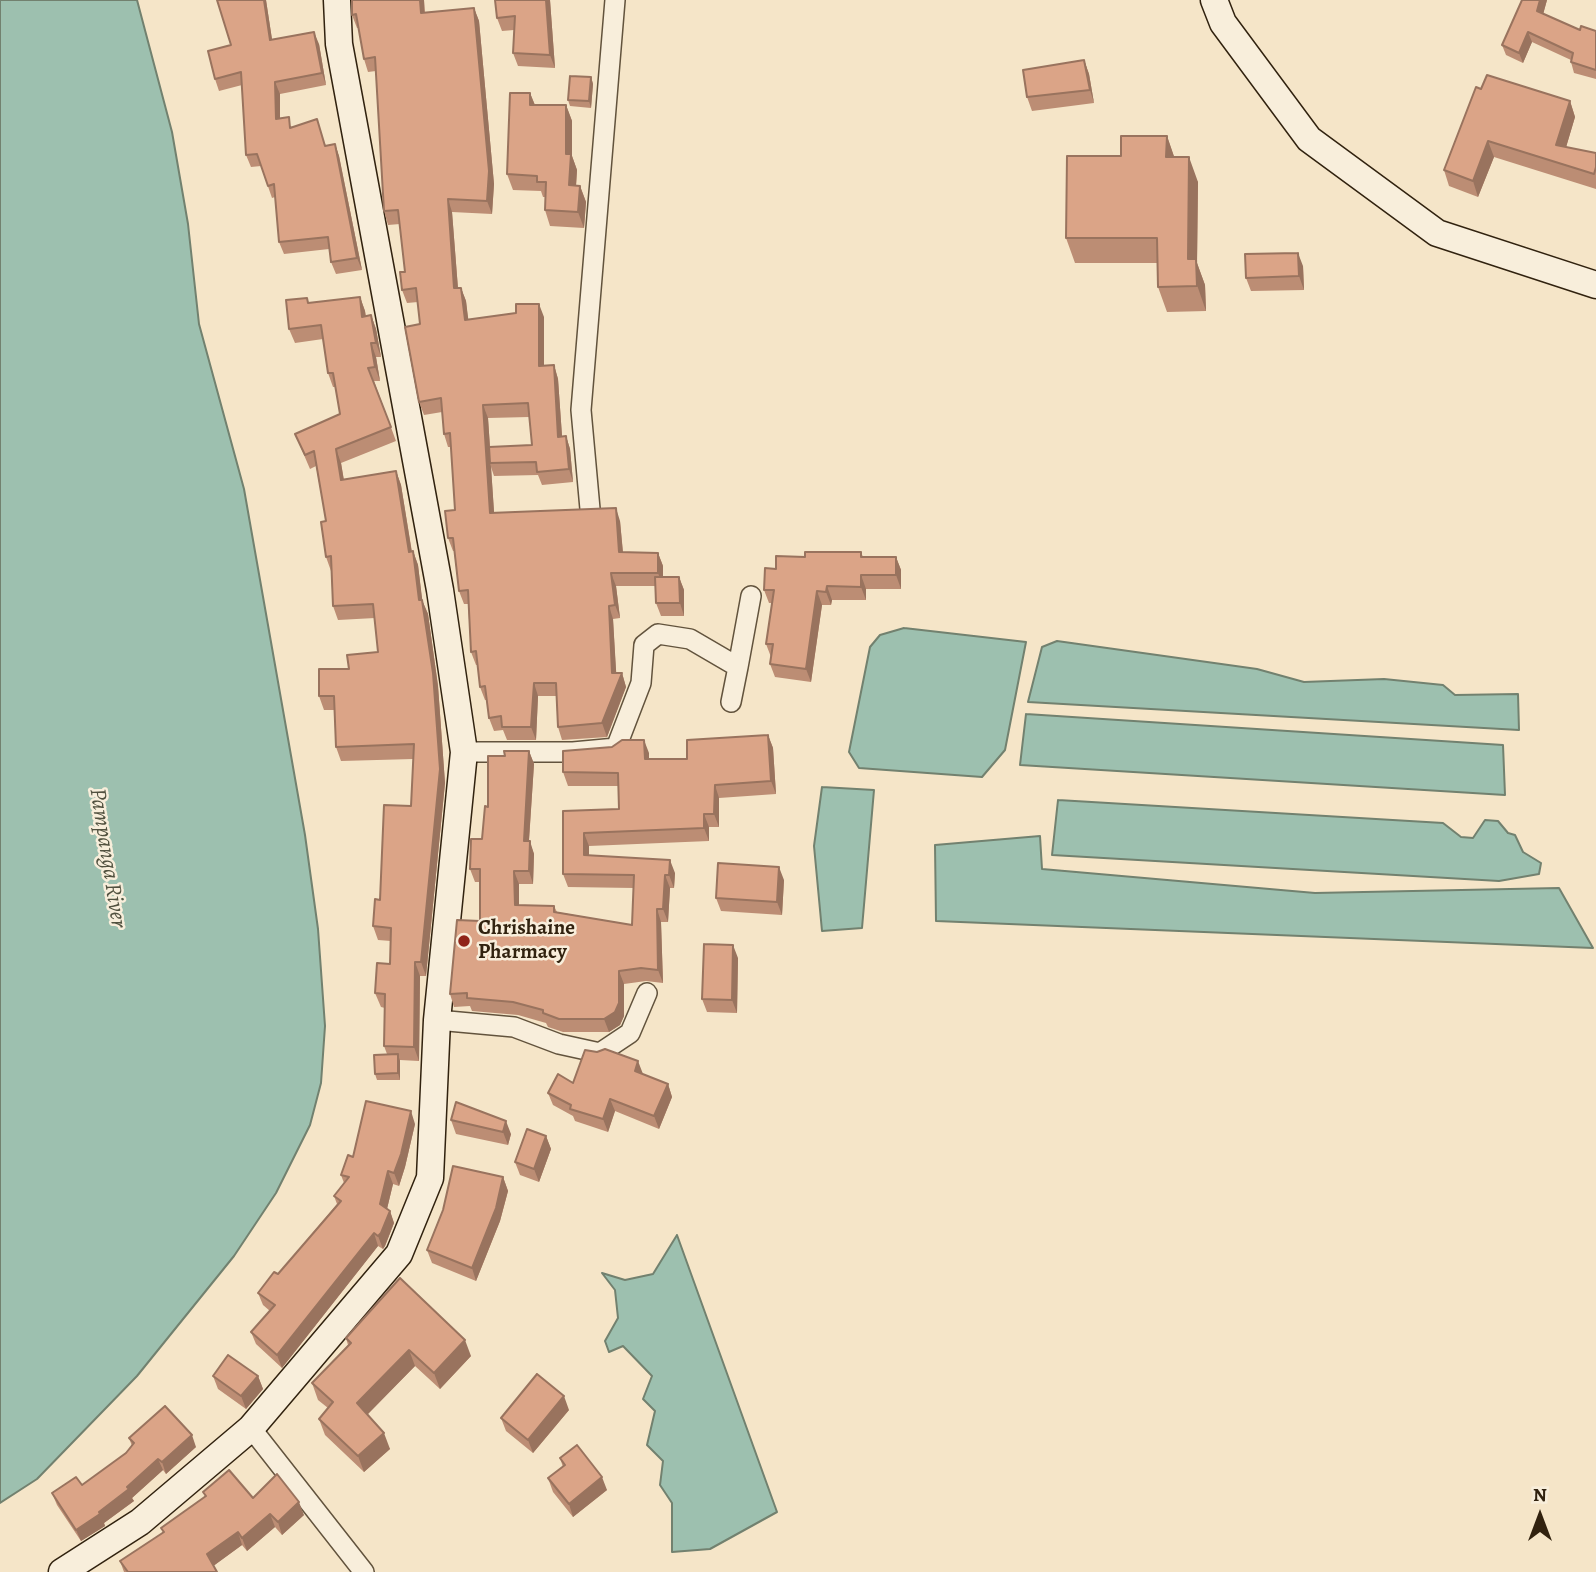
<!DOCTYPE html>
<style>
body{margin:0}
#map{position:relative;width:1596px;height:1572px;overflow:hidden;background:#f5e5c8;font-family:Alegreya,serif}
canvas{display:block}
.north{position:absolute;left:1505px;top:1481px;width:70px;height:70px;-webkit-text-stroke:5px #f8eedb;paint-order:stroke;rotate:0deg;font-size:19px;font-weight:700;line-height:28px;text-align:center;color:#31220f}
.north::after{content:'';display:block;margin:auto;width:24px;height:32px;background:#31220f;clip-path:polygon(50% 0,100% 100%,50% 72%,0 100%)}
</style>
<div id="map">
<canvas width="1596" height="1572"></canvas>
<div class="north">N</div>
</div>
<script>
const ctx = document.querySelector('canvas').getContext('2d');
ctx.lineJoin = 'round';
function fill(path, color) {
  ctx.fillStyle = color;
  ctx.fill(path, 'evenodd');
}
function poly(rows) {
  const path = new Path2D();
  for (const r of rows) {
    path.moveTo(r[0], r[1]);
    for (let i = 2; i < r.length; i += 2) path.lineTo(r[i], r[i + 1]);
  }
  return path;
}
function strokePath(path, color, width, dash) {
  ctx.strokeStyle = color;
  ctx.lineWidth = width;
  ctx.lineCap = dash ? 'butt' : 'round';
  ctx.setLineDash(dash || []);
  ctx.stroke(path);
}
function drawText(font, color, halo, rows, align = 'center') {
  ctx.font = font + ' Alegreya,serif';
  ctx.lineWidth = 5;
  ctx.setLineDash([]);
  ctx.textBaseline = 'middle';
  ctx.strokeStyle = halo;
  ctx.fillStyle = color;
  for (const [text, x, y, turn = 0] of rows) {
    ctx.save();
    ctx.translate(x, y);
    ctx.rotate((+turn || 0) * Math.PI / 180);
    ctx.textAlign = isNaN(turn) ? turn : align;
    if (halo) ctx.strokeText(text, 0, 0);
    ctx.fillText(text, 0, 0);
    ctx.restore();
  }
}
const water = poly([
 [0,0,137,0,172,132,188,224,199,324,244,489,305,835,318,929,325,1026,321,1083,310,1125,276,1193,234,1256,137,1376,37,1479,0,1503,0,0],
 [904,628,1026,642,1005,750,982,777,859,768,849,752,870,647,880,635,904,628],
 [1057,641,1257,669,1304,682,1384,679,1443,685,1455,695,1518,694,1519,730,1028,702,1042,647,1057,641],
 [1026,714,1503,745,1505,795,1020,765,1026,714],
 [822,787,874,790,862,928,822,931,814,846,822,787],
 [1058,800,1443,823,1461,837,1473,838,1485,820,1498,821,1508,833,1515,835,1523,852,1541,863,1539,874,1499,881,1052,855,1058,800],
 [1040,836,1042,869,1315,893,1559,888,1593,948,936,921,935,845,1040,836],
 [677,1235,777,1512,710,1549,672,1552,672,1503,660,1485,663,1461,647,1445,655,1411,643,1399,652,1376,623,1346,609,1352,605,1341,618,1318,615,1290,602,1273,625,1280,653,1274,677,1235]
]);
const street = poly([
 [590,509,581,410,615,0],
 [731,702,738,667],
 [464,752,573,752,616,748,641,683,644,645,658,634,690,639,738,667,751,596],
 [437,1020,514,1027,559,1044,600,1053,630,1033,647,993],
 [251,1428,364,1572]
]);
const secondary = poly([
 [1214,0,1223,23,1309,139,1437,233,1596,285],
 [62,1572,140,1522,251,1428,399,1254,430,1178,437,1020,464,752,440,590,339,44,337,0]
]);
const wall = poly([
 [217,0,266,0,272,40,319,44,326,85,280,94,280,118,292,127,326,146,335,144,339,156,362,270,336,274,331,262,329,249,284,254,279,242,275,197,272,198,261,166,251,167,246,155,242,85,219,91,215,79,231,45],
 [352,0,424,0,425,13,474,8,479,21,494,184,492,214,452,212,458,288,461,288,466,301,468,320,544,317,544,366,554,365,558,379,562,436,566,436,570,449,573,482,542,485,538,475,494,476,491,467,494,513,620,521,623,552,658,553,663,566,663,577,679,577,684,590,684,616,661,616,656,603,655,586,616,586,620,618,613,619,616,673,622,673,626,687,607,737,562,740,558,727,556,696,538,696,536,740,507,740,503,730,494,731,489,718,487,700,485,700,480,687,478,665,476,665,471,652,468,604,464,604,459,591,454,551,453,551,448,538,455,510,451,447,448,447,444,434,442,412,424,415,419,402,420,324,418,302,407,303,402,290,405,272,400,224,388,225,384,211,376,71,368,72,364,59,359,28,357,28,352,15],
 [529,417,532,445,490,447,488,418],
 [495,0,550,0,555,68,518,66,513,53,514,30,502,31,497,18],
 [1522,0,1547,0,1543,14,1580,30,1596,31,1596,79,1574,73,1571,62,1571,60,1532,42,1523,63,1506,55,1502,45],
 [1084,60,1089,74,1094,103,1032,111,1027,97],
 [591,77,593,84,591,108,570,106,568,100],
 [1481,89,1570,101,1575,117,1566,147,1596,153,1596,189,1494,157,1478,197,1449,186,1444,170],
 [530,93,535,105,566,105,572,121,572,156,577,170,576,186,580,186,586,202,584,228,550,226,545,210,545,197,543,197,541,191,513,190,507,174],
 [1167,136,1174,157,1198,182,1197,263,1205,285,1206,311,1167,312,1158,287,1157,263,1075,263,1066,238,1121,156],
 [1303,266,1304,290,1251,291,1246,278],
 [360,297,365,311,366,316,371,315,376,329,381,357,376,357,380,381,374,381,396,441,341,463,344,480,396,471,401,485,412,552,413,551,418,565,422,600,428,614,438,686,445,783,426,976,420,976,419,1061,400,1060,400,1080,377,1080,375,1074,387,1054,384,1046,385,1008,381,1007,375,993,390,964,391,941,378,940,373,926,380,900,411,806,413,759,341,761,336,747,334,710,324,710,319,696,349,669,378,652,375,618,338,620,333,606,331,571,326,557,326,521,316,466,310,469,295,434,340,414,336,387,333,387,328,373,323,339,295,343,289,329,309,303],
 [861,552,863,557,896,557,901,570,901,589,866,589,866,600,832,600,831,605,822,605,811,682,775,677,770,664,771,657,766,644,772,603,769,603,764,590,805,557],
 [768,735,773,748,776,794,719,798,719,827,709,827,709,841,589,846,589,855,675,873,674,888,670,888,668,922,661,922,663,983,646,981,624,984,624,1016,620,1025,609,1032,563,1032,548,1027,546,1023,518,1015,472,1011,470,1006,454,1007,450,994,480,921,480,882,475,882,470,869,482,839,488,807,505,756,529,751,534,764,529,841,534,854,533,884,519,884,519,905,554,906,557,912,632,925,634,888,568,887,563,874,563,811,619,809,619,786,568,786,563,772,649,753,649,759,687,759],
 [784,880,782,915,721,911,716,898],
 [738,958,737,1013,707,1012,702,999],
 [643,1074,668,1084,672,1097,659,1129,615,1111,608,1132,575,1121,573,1116,553,1105,548,1093,573,1083],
 [451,1120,511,1134,508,1145,456,1134],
 [415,1124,405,1167,399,1186,393,1184,387,1209,390,1211,394,1223,385,1246,383,1249,378,1246,282,1368,256,1344,251,1332,270,1311,263,1305,258,1293,278,1274,337,1204,334,1196,344,1183,341,1175,353,1157],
 [546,1136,551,1149,539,1182,520,1175,515,1162],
 [503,1177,508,1191,500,1221,476,1281,432,1263,427,1250,443,1210],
 [346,1338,471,1356,440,1389,415,1366,367,1415,390,1449,364,1472,325,1435,319,1419,328,1408,318,1400,312,1383,348,1345],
 [213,1376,258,1376,263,1389,246,1409,218,1389],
 [569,1410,533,1453,506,1431,501,1418],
 [129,1438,196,1447,166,1474,163,1470,132,1498,134,1501,104,1523,105,1526,81,1541,57,1505,52,1493,82,1485,126,1453,132,1446],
 [560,1458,607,1490,573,1517,553,1492,548,1478,563,1467],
 [203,1492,253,1498,304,1515,282,1535,275,1527,247,1551,242,1545,213,1566,217,1572,124,1572,120,1561,163,1533,161,1528,205,1497]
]);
const shadedWall = poly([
 [264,0,266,0,274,52,270,40],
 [420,0,424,0,425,27,421,13],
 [546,0,550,0,555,68,550,55],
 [1540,0,1547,0,1541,22,1537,11],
 [474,8,479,21,494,184,492,214,487,201],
 [314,32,319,44,326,85,322,73],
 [1528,32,1532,42,1523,63,1519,53],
 [1084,60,1089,74,1094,103,1090,90],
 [591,77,593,84,591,108,589,101],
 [275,82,280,94,280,131,276,119],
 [530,93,536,108,530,105],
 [1570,101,1575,117,1562,161,1556,145],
 [566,105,572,121,572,156,577,170,575,201,569,185,566,154],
 [1167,136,1176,162,1166,157],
 [1488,141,1494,157,1478,197,1473,181],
 [335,144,339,156,362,270,357,258],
 [1189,157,1198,182,1197,263,1205,285,1206,311,1188,259],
 [580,186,586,202,584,228,578,212],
 [448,199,452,212,459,302,454,288],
 [1298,253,1303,266,1304,290,1299,276],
 [461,288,466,301,470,333,465,320],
 [360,297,365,311,367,331,362,317],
 [539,304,544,317,544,379,539,366],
 [371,315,376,329,381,357,376,343],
 [371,343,376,357,380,381,375,367],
 [554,365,558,379,563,450,558,437],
 [483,405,488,418,491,463,490,463,491,467,495,526,490,513],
 [566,436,570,449,573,482,569,469],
 [336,449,341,463,346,494,341,480],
 [396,471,401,485,414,566,409,552],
 [616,508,620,521,624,565,619,552],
 [413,551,418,565,424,614,419,600],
 [658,553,663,566,663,586,658,573],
 [896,557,901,570,901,589,896,575],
 [611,573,616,586,620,618,615,605],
 [861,575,866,589,866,600,861,587],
 [679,577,684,590,684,616,680,603],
 [827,586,832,600,831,605,826,592],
 [817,591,822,605,811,682,806,669],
 [422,600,428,614,438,686,445,783,426,976,421,962],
 [609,606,613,619,617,686,622,673,626,687,607,737,602,723,612,673],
 [534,683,538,696,536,740,531,727],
 [768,735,773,748,776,794,771,781],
 [644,740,649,753,649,772,645,759],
 [529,751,534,764,528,854,524,841],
 [715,785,719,798,719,827,714,814],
 [704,814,709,827,709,841,704,828],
 [584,833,589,846,589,868,584,855],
 [530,841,534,854,533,884,529,871],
 [670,860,675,873,674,888,669,875],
 [779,867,784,880,782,915,777,902],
 [514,871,519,884,519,918,515,905],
 [665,875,670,888,668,922,663,909],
 [657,909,661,922,663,983,658,970],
 [733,945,738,958,737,1013,732,1000],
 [415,962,420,976,419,1061,414,1047],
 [619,971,624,984,624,1016,620,1025,609,1032,604,1019],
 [398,1054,400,1061,400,1080,398,1073],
 [638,1061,643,1074,635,1071],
 [668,1084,672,1097,659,1129,654,1116],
 [610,1099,615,1111,608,1132,603,1119],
 [411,1111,415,1124,405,1167,399,1186,394,1173],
 [506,1121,511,1134,508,1145,503,1132],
 [546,1136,551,1149,539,1182,534,1169],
 [388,1171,393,1184,385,1217,380,1204],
 [503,1177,508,1191,500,1221,476,1281,472,1268],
 [390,1211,394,1223,385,1246,383,1249,378,1236],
 [374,1233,378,1246,282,1368,277,1355],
 [465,1340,471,1356,440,1389,434,1373],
 [409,1350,415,1366,363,1419,357,1403],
 [258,1376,263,1389,246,1409,241,1396],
 [564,1396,569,1410,533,1453,528,1440],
 [384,1433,390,1449,364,1472,358,1456],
 [192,1435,196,1447,166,1474,162,1462],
 [158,1459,163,1470,132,1498,134,1501,104,1523,105,1526,81,1541,76,1530,127,1487],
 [602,1477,607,1490,573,1517,569,1504],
 [299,1502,304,1515,282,1535,278,1522],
 [270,1514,275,1527,247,1551,242,1538],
 [238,1532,242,1545,212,1567,207,1554]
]);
const building = poly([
 [217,0,264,0,270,40,314,32,322,73,275,82,276,119,289,117,290,128,317,119,325,146,335,144,357,258,331,262,328,237,279,242,274,184,268,186,257,154,246,155,241,72,215,79,208,51,231,45,217,0],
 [352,0,420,0,421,13,474,8,489,171,487,201,448,199,454,288,461,288,465,320,516,313,516,304,539,304,539,366,554,365,558,437,566,436,569,469,537,472,536,462,490,463,489,447,532,445,528,403,483,405,490,513,616,508,619,552,658,553,658,573,611,573,615,605,609,606,612,673,622,673,602,723,558,727,556,683,534,683,531,727,502,727,501,716,489,718,485,686,480,687,476,651,471,652,468,590,459,591,453,538,448,538,445,511,455,510,450,433,444,434,441,398,419,402,405,327,420,324,416,288,402,290,400,272,405,272,398,210,384,211,375,57,364,59,356,14,352,15,352,0],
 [495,0,546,0,550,55,513,53,515,16,497,18,495,0],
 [1522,0,1540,0,1537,11,1580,30,1581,26,1596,31,1596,70,1571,62,1573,53,1528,32,1519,53,1502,45,1522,0],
 [1084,60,1090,90,1027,97,1023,70,1084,60],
 [1487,75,1570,101,1556,145,1596,153,1596,167,1594,174,1488,141,1473,181,1444,170,1476,87,1481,89,1487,75],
 [570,76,591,77,589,101,568,100,570,76],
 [510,93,530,93,530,105,566,105,566,154,571,154,569,185,580,186,578,212,545,210,546,182,537,182,537,176,507,174,510,93],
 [1121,136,1167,136,1166,157,1189,157,1188,259,1196,259,1197,286,1158,287,1157,238,1066,238,1067,156,1121,156,1121,136],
 [1298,253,1299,276,1246,278,1245,254,1298,253],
 [360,297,362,317,371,315,376,343,371,343,375,367,368,368,391,427,336,449,341,480,396,471,409,552,413,551,419,600,422,600,433,673,440,769,421,962,415,962,414,1047,384,1046,385,994,375,993,377,963,390,964,391,928,373,926,375,899,380,900,384,805,411,806,414,744,336,747,334,696,319,696,319,669,349,669,347,655,378,652,373,604,333,606,331,556,326,557,321,522,326,521,314,451,305,455,295,434,340,414,333,373,328,373,321,325,289,329,286,300,307,298,308,303,360,297],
 [805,552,861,552,861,557,896,557,896,575,861,575,861,587,827,586,826,592,817,591,806,669,770,664,773,644,766,644,774,590,764,590,765,568,776,569,776,556,805,557,805,552],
 [655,577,679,577,680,603,656,603,655,577],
 [768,735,771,781,715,785,714,814,704,814,704,828,584,833,584,855,670,860,669,875,665,875,663,909,657,909,658,970,641,968,619,971,619,1003,615,1012,604,1019,559,1019,543,1013,543,1010,513,1002,467,998,467,993,450,994,457,920,480,921,480,869,470,869,471,839,482,839,485,806,488,807,488,756,505,756,504,751,529,751,524,841,530,841,529,871,514,871,515,905,554,906,554,912,632,925,634,875,563,874,563,811,619,809,618,773,563,772,563,751,612,747,622,740,644,740,645,759,687,759,687,740,768,735],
 [718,863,779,867,777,902,716,898,718,863],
 [704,944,733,945,732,1000,702,999,704,944],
 [605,1049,638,1061,635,1071,668,1084,654,1116,610,1099,603,1119,570,1109,571,1105,548,1093,558,1074,573,1083,585,1050,597,1052,605,1049],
 [398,1054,398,1073,375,1074,374,1055,398,1054],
 [366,1101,411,1111,401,1154,394,1173,388,1171,380,1204,390,1211,381,1233,378,1236,374,1233,277,1355,251,1332,275,1305,258,1293,274,1272,278,1274,341,1201,334,1196,349,1177,341,1175,348,1155,353,1157,366,1101],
 [456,1102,506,1121,503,1132,451,1120,456,1102],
 [527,1129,546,1136,534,1169,515,1162,527,1129],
 [453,1166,503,1177,496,1208,472,1268,427,1250,443,1210,453,1166],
 [400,1278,465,1340,434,1373,409,1350,357,1403,384,1433,358,1456,319,1419,333,1402,312,1383,351,1343,346,1338,400,1278],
 [228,1355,258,1376,241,1396,213,1376,228,1355],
 [537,1374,564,1396,528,1440,501,1418,537,1374],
 [165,1406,192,1435,162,1462,158,1459,127,1487,129,1489,99,1512,100,1514,76,1530,52,1493,76,1477,82,1485,126,1453,134,1443,129,1438,165,1406],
 [577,1445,602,1477,569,1504,548,1478,565,1465,560,1458,577,1445],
 [229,1470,253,1498,277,1474,299,1502,278,1522,270,1514,242,1538,238,1532,207,1554,217,1572,128,1572,120,1561,164,1532,161,1528,206,1496,203,1492,229,1470]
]);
const markers = [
 [464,941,7,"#8f2418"]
];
const poiNames = [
 ["Chrishaine",478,929],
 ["Pharmacy",478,953]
];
const waterNames = [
 ["Pampanga River",107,858,81]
];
fill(water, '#9dc0af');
strokePath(water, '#72816f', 2);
strokePath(street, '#62533d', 22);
strokePath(secondary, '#31220f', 29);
strokePath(street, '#f8eedb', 19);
strokePath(secondary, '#f8eedb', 26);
fill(wall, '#bc8d74');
fill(shadedWall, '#99735e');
fill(building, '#dba487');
strokePath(building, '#99735e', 2);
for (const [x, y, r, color] of markers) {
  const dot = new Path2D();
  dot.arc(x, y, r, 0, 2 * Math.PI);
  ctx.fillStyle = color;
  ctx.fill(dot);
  strokePath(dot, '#f8eedb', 2.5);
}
drawText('bold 21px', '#31220f', '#f8eedb', poiNames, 'left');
drawText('italic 23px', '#51513f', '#f8eedb', waterNames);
</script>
